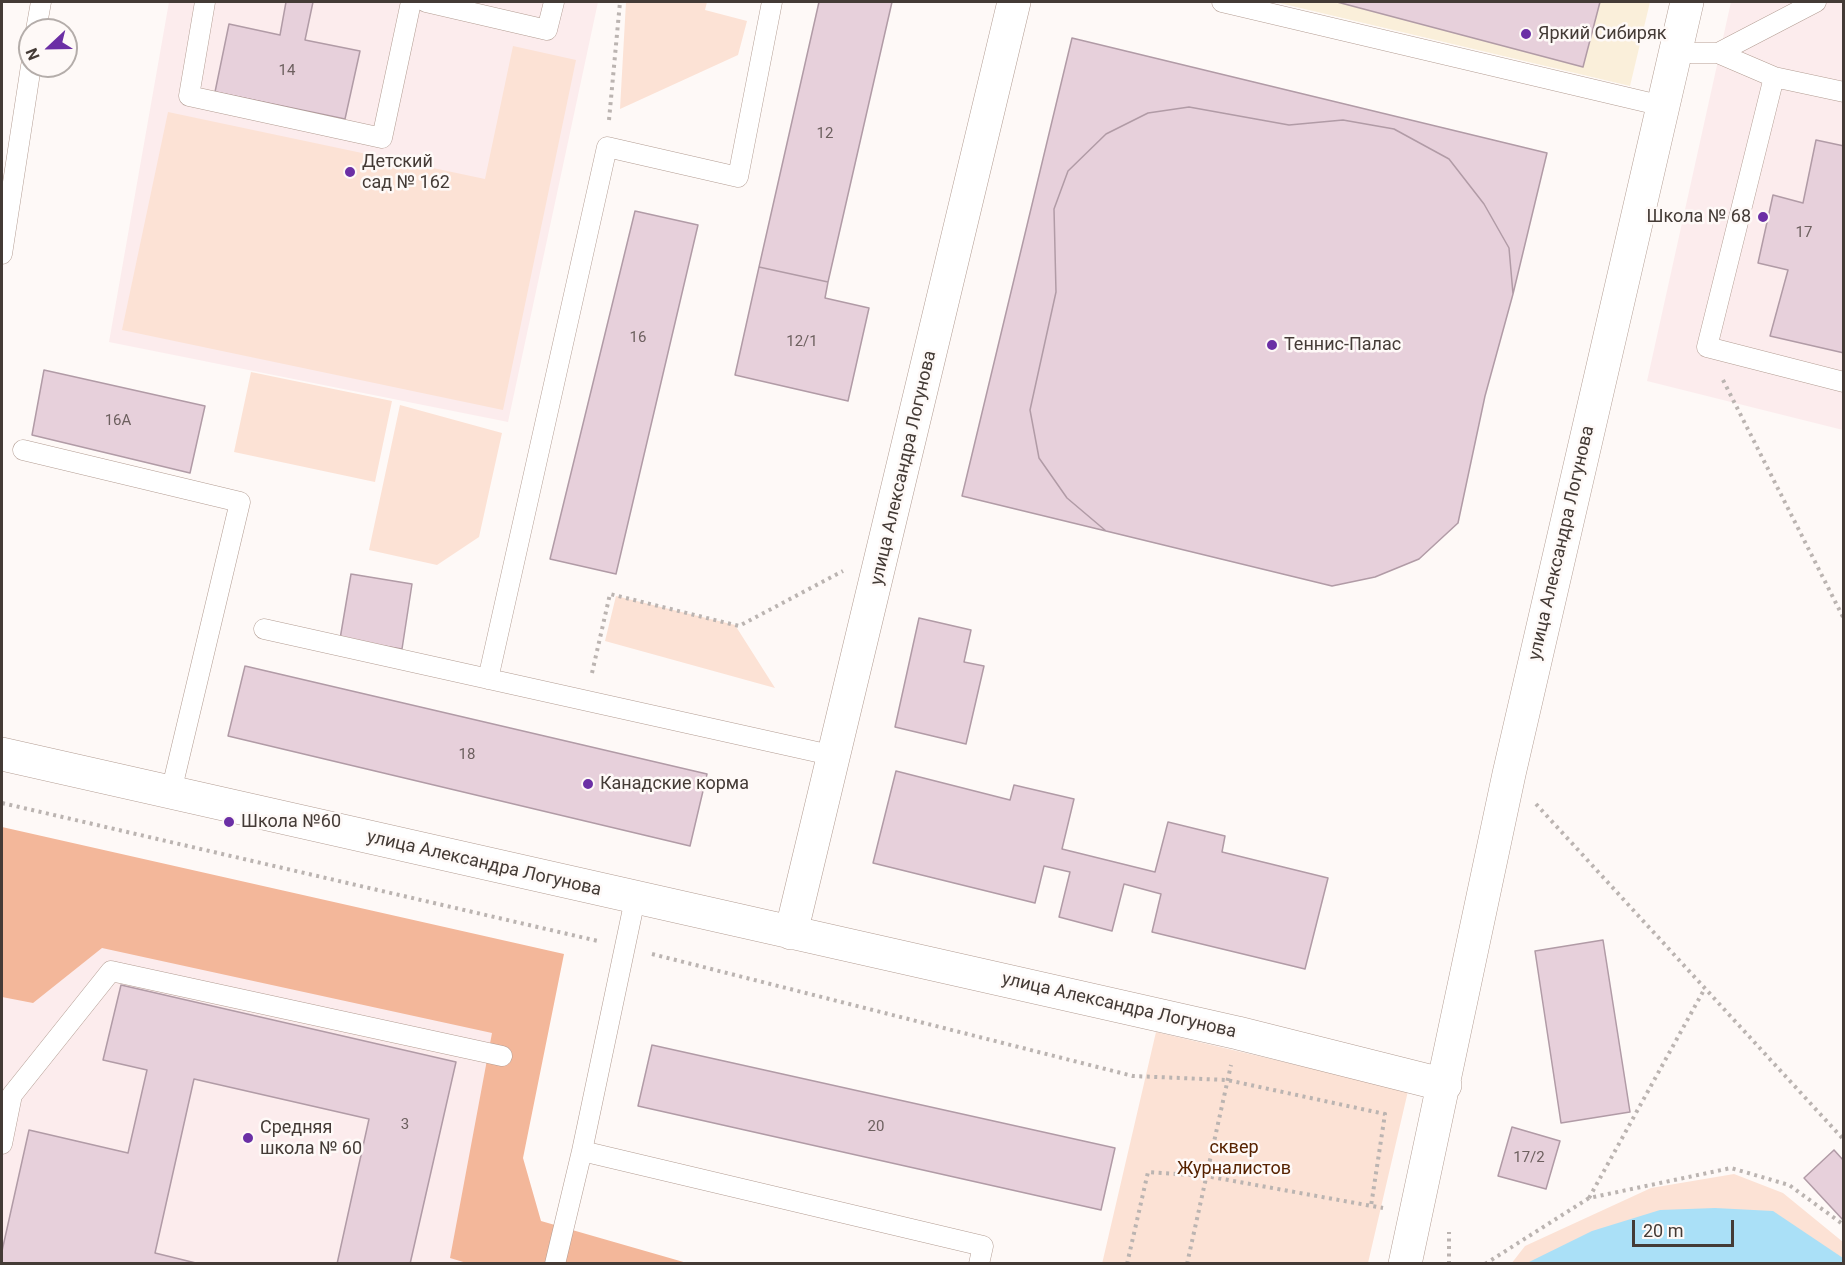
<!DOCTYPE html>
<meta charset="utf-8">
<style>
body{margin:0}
#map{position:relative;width:1845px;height:1265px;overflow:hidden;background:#fef9f7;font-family:Roboto,sans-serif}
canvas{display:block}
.frame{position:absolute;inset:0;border:3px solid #443b36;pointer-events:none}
.north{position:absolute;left:18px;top:18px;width:60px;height:60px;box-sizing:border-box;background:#fef9f7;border:2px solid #b4adaa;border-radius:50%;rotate:248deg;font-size:16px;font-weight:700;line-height:24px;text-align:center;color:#443b36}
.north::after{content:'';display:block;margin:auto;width:21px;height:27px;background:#6b2fa5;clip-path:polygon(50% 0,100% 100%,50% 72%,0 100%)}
.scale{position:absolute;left:1632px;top:1220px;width:102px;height:27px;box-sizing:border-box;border:3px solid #443b36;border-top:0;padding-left:8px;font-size:18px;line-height:21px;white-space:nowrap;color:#443b36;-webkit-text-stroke:4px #fef9f7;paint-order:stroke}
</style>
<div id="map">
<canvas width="1845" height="1265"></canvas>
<div class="frame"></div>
<div class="north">N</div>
<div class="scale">20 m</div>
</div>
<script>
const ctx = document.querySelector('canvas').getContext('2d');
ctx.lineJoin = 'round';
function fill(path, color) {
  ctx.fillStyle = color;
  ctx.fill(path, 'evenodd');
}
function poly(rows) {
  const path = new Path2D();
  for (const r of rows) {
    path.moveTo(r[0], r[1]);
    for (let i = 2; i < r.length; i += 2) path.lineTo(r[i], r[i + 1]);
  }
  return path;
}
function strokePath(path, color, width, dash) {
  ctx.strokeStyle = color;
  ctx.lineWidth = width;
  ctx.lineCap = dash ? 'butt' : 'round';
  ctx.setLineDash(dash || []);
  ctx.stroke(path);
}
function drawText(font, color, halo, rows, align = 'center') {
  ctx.font = font + ' Roboto,sans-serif';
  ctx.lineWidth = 5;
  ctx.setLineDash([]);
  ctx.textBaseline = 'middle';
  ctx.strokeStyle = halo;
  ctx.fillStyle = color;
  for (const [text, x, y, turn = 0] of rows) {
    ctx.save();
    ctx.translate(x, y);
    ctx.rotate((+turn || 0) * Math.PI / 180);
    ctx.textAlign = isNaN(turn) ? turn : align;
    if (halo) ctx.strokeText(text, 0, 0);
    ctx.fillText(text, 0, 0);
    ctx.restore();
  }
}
const commercial = poly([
 [1275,2,1650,2,1630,86]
]);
const education = poly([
 [169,2,598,2,508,422,109,342],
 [1731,2,1843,2,1843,430,1647,381],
 [2,908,519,1033,469,1242,555,1263,2,1264]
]);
const green = poly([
 [626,2,707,2,705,10,747,21,738,55,620,109],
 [513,46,576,60,503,410,122,330,168,112,485,179],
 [251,372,392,401,375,482,234,452],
 [400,405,502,433,479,537,437,565,369,550],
 [616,596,735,625,775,688,605,641],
 [1156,1032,1408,1091,1368,1263,1102,1264],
 [1734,1174,1783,1193,1843,1242,1843,1263,1511,1264,1525,1246,1651,1188]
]);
const forest = poly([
 [2,827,564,954,523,1158,541,1221,687,1263,470,1264,450,1258,492,1033,102,948,33,1003,2,997]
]);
const water = poly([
 [1715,1208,1773,1211,1843,1258,1843,1263,1527,1263,1592,1231,1660,1210]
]);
const building = poly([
 [286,2,313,2,305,40,360,51,345,119,215,92,229,24,280,35,286,2],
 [819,2,892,2,828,282,759,267,819,2],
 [1337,2,1600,2,1583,67,1337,2],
 [1072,38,1547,153,1513,294,1509,248,1484,204,1449,159,1394,129,1343,120,1289,125,1189,107,1148,113,1106,134,1068,171,1054,209,1056,292,1030,410,1039,458,1067,498,1106,531,962,496,1072,38],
 [1189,107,1289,125,1343,120,1394,129,1449,159,1484,204,1509,248,1513,294,1485,396,1458,523,1419,559,1375,577,1332,586,1106,531,1067,498,1039,458,1030,410,1056,292,1054,209,1068,171,1106,134,1148,113,1189,107],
 [1816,140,1844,146,1844,353,1770,336,1788,270,1758,263,1773,195,1803,203,1816,140],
 [635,211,698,225,616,574,550,559,635,211],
 [759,267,828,282,825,298,869,308,848,401,735,375,759,267],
 [44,370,205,406,190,473,32,435,44,370],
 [351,574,412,584,402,649,340,639,351,574],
 [919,618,971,630,964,662,984,666,966,744,895,727,919,618],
 [245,666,707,774,690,846,228,736,245,666],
 [896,771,1010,800,1014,785,1074,799,1062,849,1155,872,1168,822,1225,836,1222,852,1328,878,1305,969,1152,932,1161,894,1124,884,1112,931,1059,917,1070,872,1044,866,1035,903,873,863,896,771],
 [1603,940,1630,1112,1561,1123,1535,951,1603,940],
 [121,985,456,1062,410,1264,337,1264,369,1119,194,1079,155,1253,200,1264,2,1264,2,1251,29,1130,128,1153,147,1070,103,1060,121,985],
 [652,1045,1115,1148,1101,1210,638,1106,652,1045],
 [1512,1127,1560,1141,1546,1189,1498,1176,1512,1127],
 [1834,1150,1844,1161,1844,1221,1804,1178,1834,1150]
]);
const path = poly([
 [609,120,620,2],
 [1723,380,1844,619],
 [592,673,610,594,739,626,843,571],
 [2,803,598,941],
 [1536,804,1844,1140],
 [652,954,1133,1076,1227,1080,1385,1114,1371,1206],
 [1589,1198,1705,988],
 [1127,1264,1148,1172,1206,1176,1383,1208],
 [1187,1264,1231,1065],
 [1449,1264,1449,1232],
 [1485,1264,1589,1198,1731,1168,1789,1185,1844,1225]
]);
const service = poly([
 [205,2,189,96,382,138,411,2],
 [426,2,547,30,554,2],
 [1222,2,1663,106],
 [36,30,41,2],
 [1675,53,1718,53,1816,2],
 [1718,53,1774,77],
 [1844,92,1774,77,1707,347,1844,382],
 [2,254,31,66],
 [23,450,240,502,171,792],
 [264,629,835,756],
 [488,679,607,147,738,177,772,2],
 [635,899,582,1151,983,1246,979,1264],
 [2,1144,12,1095,111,971,502,1056],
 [555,1264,582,1151]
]);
const minor = poly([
 [2,754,1238,1033,1445,1085],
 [791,933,1014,2],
 [1405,1264,1509,774,1687,2]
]);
const markers = [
 [1526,34,6,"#6b2fa5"],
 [350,172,6,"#6b2fa5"],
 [1763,217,6,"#6b2fa5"],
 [1272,345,6,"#6b2fa5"],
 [588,784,6,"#6b2fa5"],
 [229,822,6,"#6b2fa5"],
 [248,1138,6,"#6b2fa5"]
];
const numberNames = [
 ["14",287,71],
 ["12",825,134],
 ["17",1804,233],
 ["16",638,338],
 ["12/1",802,342],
 ["16А",118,421],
 ["18",467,755],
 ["3",405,1125],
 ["20",876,1127],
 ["17/2",1529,1158]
];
const poiNames = [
 ["Яркий Сибиряк",1538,34],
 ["Детский",362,162],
 ["сад № 162",362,183],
 ["Школа № 68",1751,217,"right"],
 ["Теннис-Палас",1284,345],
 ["Канадские корма",600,784],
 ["Школа №60",241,822],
 ["Средняя",260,1128],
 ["школа № 60",260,1149]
];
const streetNames = [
 ["улица Александра Логунова",904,468,-77],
 ["улица Александра Логунова",1562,543,-77],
 ["улица Александра Логунова",484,864,13],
 ["улица Александра Логунова",1119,1006,13]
];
const parkNames = [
 ["сквер",1234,1148],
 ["Журналистов",1234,1169]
];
fill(commercial, '#faefda');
fill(education, '#fceced');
fill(green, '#fce2d5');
fill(forest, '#f3b79a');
fill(water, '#aae0f7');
fill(building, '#e7d0db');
strokePath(building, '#b19ba6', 1.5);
strokePath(service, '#b39d93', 21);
strokePath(minor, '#b39d93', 34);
strokePath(path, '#bbb4b1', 4, [3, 4.5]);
strokePath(service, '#fff', 20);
strokePath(minor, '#fff', 33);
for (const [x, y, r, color] of markers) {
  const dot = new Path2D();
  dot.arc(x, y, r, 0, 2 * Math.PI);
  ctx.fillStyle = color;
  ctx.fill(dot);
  strokePath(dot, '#fef9f7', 2);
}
drawText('15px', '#6d605f', null, numberNames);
drawText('18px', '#443b36', '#fef9f7', poiNames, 'left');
drawText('18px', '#443b36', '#fef9f7', streetNames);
drawText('18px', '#562200', '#fef9f7', parkNames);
</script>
